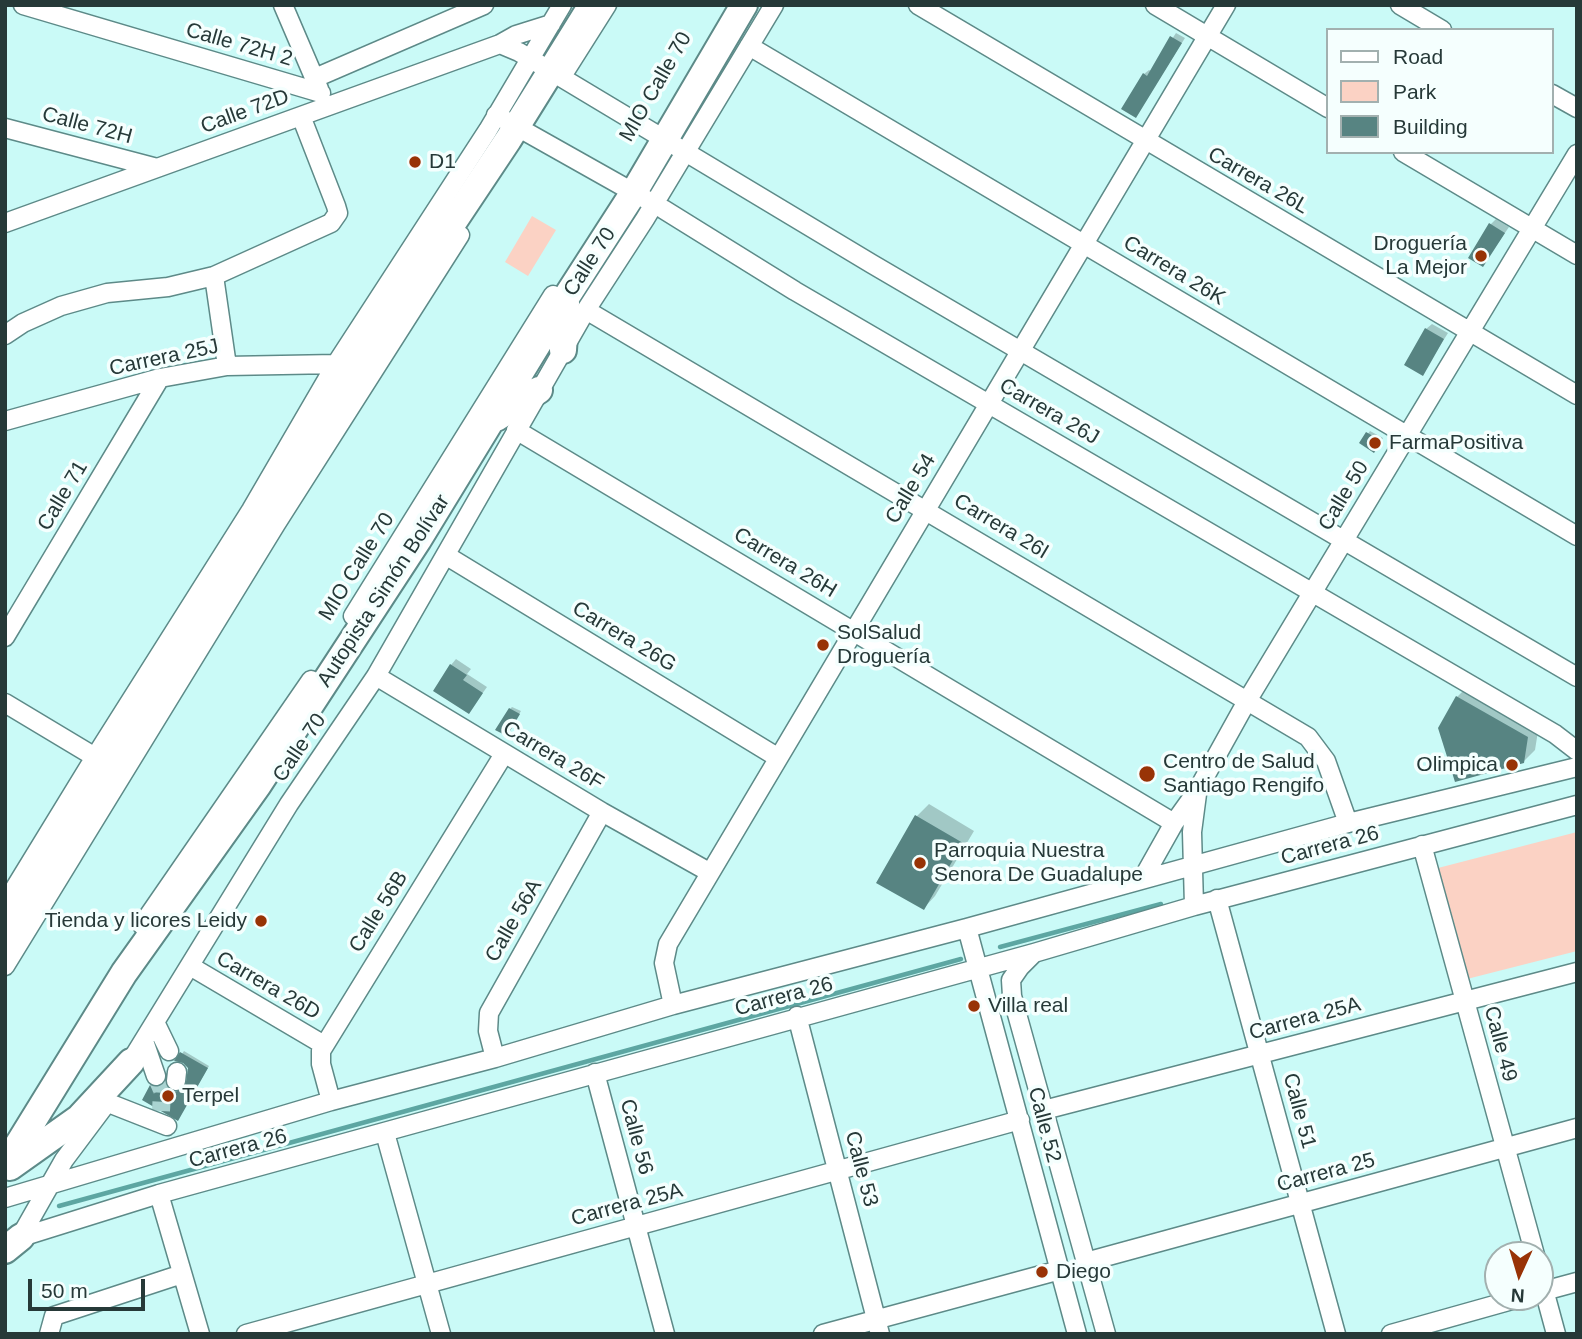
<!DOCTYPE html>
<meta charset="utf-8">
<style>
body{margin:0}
#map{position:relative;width:1582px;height:1339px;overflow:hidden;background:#cafaf7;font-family:Arial,sans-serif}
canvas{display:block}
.frame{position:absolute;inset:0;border:7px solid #263938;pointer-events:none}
.legend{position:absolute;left:1326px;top:28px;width:228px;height:126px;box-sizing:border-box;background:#f5fffe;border:2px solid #a2b0af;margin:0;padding:9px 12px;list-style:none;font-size:21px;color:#263938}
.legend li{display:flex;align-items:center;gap:14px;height:35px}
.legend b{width:35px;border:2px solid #a2b0af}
.north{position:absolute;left:1484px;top:1241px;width:70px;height:70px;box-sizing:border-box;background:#f5fffe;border:2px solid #a2b0af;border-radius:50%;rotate:184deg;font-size:19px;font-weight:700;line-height:28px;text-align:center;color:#263938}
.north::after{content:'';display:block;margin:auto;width:24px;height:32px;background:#983306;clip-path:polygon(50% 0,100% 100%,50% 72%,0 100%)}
.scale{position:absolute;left:28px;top:1279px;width:117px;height:32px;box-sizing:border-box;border:4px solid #263938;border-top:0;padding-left:9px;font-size:21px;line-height:24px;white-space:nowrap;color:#263938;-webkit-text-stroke:5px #f5fffe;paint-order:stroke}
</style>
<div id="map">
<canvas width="1582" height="1339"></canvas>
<div class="frame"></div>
<ul class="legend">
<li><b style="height:9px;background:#fff"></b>Road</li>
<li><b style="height:19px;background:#fbd2c4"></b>Park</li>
<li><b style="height:19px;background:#578482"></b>Building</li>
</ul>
<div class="north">N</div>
<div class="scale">50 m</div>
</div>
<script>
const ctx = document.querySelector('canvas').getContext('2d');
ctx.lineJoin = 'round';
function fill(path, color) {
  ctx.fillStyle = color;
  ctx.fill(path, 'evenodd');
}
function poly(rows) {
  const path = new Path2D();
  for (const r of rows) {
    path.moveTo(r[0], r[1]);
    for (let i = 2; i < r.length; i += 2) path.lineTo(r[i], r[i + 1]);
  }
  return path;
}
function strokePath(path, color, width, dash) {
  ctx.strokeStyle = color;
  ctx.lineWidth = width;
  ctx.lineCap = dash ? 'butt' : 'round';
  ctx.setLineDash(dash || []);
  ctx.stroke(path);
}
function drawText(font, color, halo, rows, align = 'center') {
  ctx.font = font + ' Arial,sans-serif';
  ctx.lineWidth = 7;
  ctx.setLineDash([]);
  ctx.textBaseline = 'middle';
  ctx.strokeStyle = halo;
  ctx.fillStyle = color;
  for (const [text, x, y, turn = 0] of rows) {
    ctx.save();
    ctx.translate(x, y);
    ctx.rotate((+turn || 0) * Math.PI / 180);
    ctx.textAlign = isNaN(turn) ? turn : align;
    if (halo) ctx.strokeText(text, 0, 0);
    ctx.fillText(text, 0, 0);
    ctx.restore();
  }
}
const green = poly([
 [532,216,556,230,528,276,505,262],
 [1577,832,1577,951,1467,979,1438,868]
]);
const shadow = poly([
 [1176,33,1185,38,1136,116,1144,74,1149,70,1151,71],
 [1496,219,1509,227,1483,265,1491,224],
 [1432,324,1448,333,1423,373,1426,329],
 [1370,431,1383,438,1376,448,1361,443],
 [456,659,471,669,467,674,487,687,469,712,451,665],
 [1469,685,1539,725,1535,750,1523,762,1457,697],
 [512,707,521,711,509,732,510,709],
 [929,804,974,831,935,896,924,908,917,816],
 [184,1051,209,1066,180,1116,152,1087,154,1084,163,1085,168,1082,171,1088,179,1091,187,1087,189,1068,182,1054]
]);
const stream = poly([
 [1000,947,1161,904],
 [59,1206,961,959]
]);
const building = poly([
 [1170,36,1182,43,1136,118,1121,109,1143,73,1147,76],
 [1489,223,1505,233,1483,267,1468,258],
 [1425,328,1444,339,1423,376,1404,365],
 [1366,432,1382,441,1374,453,1359,443],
 [450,664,467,675,463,680,483,693,469,714,433,691],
 [1456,696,1528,737,1524,763,1455,782,1438,728],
 [509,708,520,714,507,736,495,730],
 [915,815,963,843,924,910,876,883],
 [180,1052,208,1068,178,1121,142,1100,150,1085,159,1087,165,1083,169,1090,175,1092,185,1088,188,1068,183,1063,174,1061]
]);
const minorTunnel = poly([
 [156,1076,162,1090,161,1111]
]);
const minor = poly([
 [23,5,321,93],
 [283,5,319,89],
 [918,5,1577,395],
 [1155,5,1328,108],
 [1400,5,1442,30],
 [500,44,519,52,872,264,1577,677],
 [749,46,1577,536],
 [564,73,607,5],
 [315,78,484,5],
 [1552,94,1577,108],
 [496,115,663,209,795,291,1555,734,1577,751],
 [5,128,157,168],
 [1403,152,1577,255],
 [5,223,500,44,516,35,551,24],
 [214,276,227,366],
 [586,310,1308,737,1326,761,1348,823],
 [5,335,23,323,61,306,107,293,168,287,214,276,331,223,338,213,336,206,301,116],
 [5,421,160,378,227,366,336,364],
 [516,430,1174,823],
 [447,556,777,757],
 [353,616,553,295],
 [5,637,160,378],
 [376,676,602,812,709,872],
 [5,703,95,757],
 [1422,845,1535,1255],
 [1143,878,1174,823,1197,791,1247,701,1577,154],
 [1217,899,1336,1334],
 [5,904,95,757,251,510,336,364,488,130,562,5],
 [1194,906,1192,832,1197,794],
 [142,925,311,680],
 [967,928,1077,1334],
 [1034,953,1020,967,1011,980,1012,996,1106,1334],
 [5,966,276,524,460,235],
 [190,966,324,1045],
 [673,1005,664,963,668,944,1226,5],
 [797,1016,880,1334],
 [155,1022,169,1051],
 [144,1041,156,1076],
 [495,1058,488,1031,489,1013,602,812],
 [126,1069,289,804,376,676,586,310,645,219,774,5],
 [595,1073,665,1334],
 [176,1081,177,1072],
 [331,1101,321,1064,321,1051,504,754],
 [106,1102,167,1126],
 [1044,1110,1577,972],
 [385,1133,441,1334],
 [159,1194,200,1334],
 [5,1198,331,1101,495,1058,673,1005,967,928,1348,823,1577,767],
 [12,1240,159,1194,1034,953,1194,906,1577,805],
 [18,1241,64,1160,103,1108],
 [1086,1262,1577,1128],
 [1540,1275,1556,1334],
 [1540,1292,1577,1282],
 [49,1334,54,1316,182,1274],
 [246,1334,1020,1120],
 [823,1334,1060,1270],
 [1391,1334,1523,1297]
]);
const highway = poly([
 [563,350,566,303],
 [496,418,539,390],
 [5,939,354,371,508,140,592,5],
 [5,1166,124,973,258,785,418,540,567,296,634,192,744,5],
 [10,1167,79,1118,131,1062],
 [5,1250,21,1237]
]);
const markers = [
 [415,162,7,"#983306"],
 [1481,256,7,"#983306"],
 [1375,443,7,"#983306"],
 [823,645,7,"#983306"],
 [1512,765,7,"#983306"],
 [1147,774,9,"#983306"],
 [920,863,7,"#983306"],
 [261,921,7,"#983306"],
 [974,1006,7,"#983306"],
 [168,1096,7,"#983306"],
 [1042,1272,7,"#983306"]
];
const streetNames = [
 ["Calle 72H 2",239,45,16],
 ["MIO Calle 70",656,87,-60],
 ["Calle 72D",245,112,-20],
 ["Calle 72H",87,126,15],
 ["Carrera 26L",1258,181,30],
 ["Calle 70",590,262,-57],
 ["Carrera 26K",1174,271,31],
 ["Carrera 25J",164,358,-12],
 ["Carrera 26J",1049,412,30],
 ["Calle 54",911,489,-59],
 ["Calle 71",63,496,-59],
 ["Calle 50",1344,496,-59],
 ["Carrera 26I",1001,527,31],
 ["Carrera 26H",785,563,31],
 ["MIO Calle 70",357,567,-58],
 ["Autopista Simón Bolívar",384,591,-57],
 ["Carrera 26G",624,637,31],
 ["Calle 70",300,748,-56],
 ["Carrera 26F",553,756,31],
 ["Carrera 26",1330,846,-15],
 ["Calle 56B",379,912,-58],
 ["Calle 56A",514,921,-60],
 ["Carrera 26D",268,986,30],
 ["Carrera 26",784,997,-15],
 ["Carrera 25A",1305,1019,-15],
 ["Calle 49",1500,1044,75],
 ["Calle 51",1299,1111,75],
 ["Calle 52",1044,1125,75],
 ["Calle 56",636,1137,75],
 ["Carrera 26",238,1149,-15],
 ["Calle 53",861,1169,75],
 ["Carrera 25",1326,1173,-15],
 ["Carrera 25A",627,1205,-15]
];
const poiNames = [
 ["D1",429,162],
 ["Droguería",1467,244,"right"],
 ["La Mejor",1467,268,"right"],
 ["FarmaPositiva",1389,443],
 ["SolSalud",837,633],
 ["Droguería",837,657],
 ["Centro de Salud",1163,762],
 ["Santiago Rengifo",1163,786],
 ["Olimpica",1498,765,"right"],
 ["Parroquia Nuestra",934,851],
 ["Senora De Guadalupe",934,875],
 ["Tienda y licores Leidy",247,921,"right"],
 ["Villa real",988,1006],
 ["Terpel",182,1096],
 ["Diego",1056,1272]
];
fill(green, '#fbd2c4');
fill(shadow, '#0003');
strokePath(stream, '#5da6a2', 4.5);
fill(building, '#578482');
strokePath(minorTunnel, '#a9d3d1', 18, [18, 9]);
strokePath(minor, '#5d8a88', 21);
strokePath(highway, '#5d8a88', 30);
strokePath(minor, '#fff', 18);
strokePath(highway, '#fff', 26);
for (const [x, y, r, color] of markers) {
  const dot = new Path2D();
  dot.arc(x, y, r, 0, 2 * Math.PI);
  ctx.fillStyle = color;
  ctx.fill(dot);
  strokePath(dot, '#f5fffe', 2.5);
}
drawText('21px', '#263938', '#f5fffe', streetNames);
drawText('21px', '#263938', '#f5fffe', poiNames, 'left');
</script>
